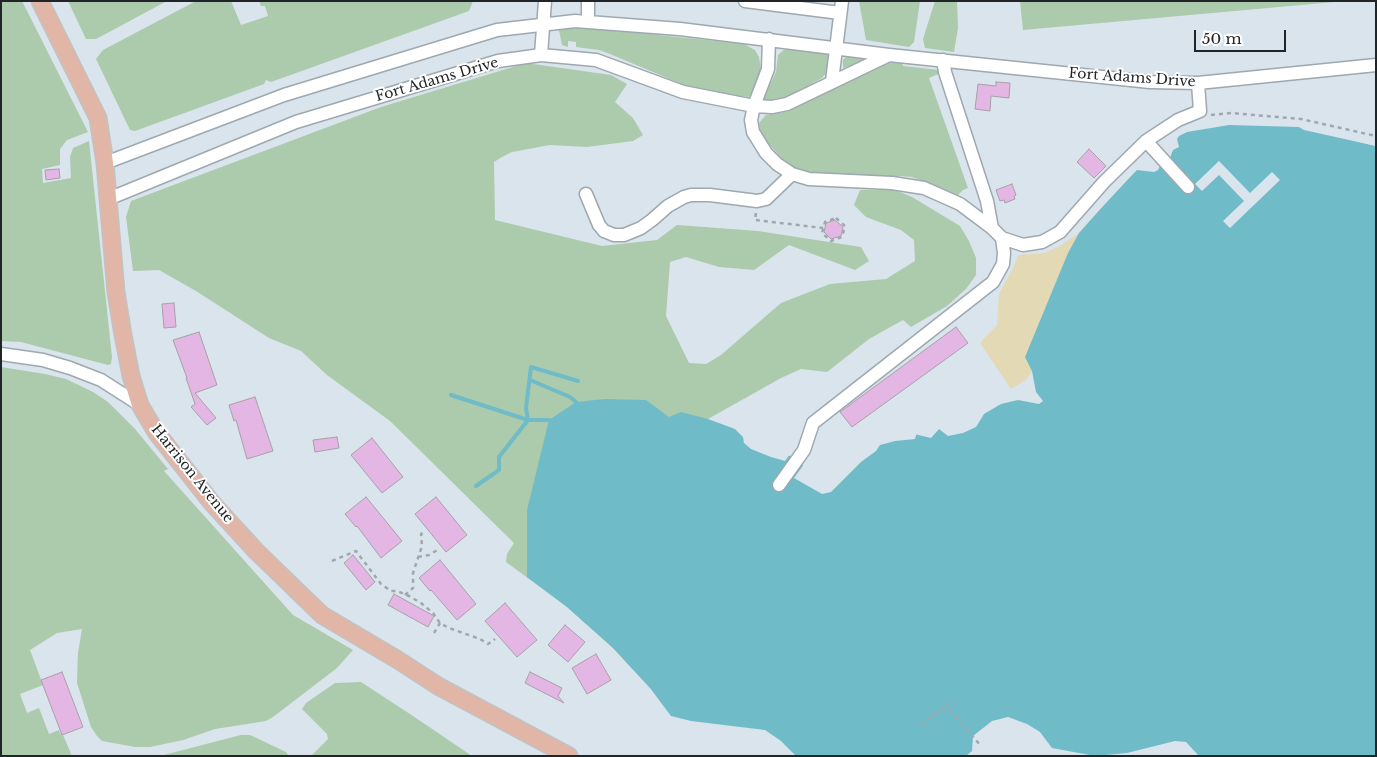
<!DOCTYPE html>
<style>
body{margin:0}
#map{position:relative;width:1377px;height:757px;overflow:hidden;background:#dae4ec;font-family:"Libre Baskerville",serif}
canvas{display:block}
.frame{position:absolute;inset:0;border:2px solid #212528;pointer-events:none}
.scale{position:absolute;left:1194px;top:30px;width:92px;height:22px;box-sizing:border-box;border:2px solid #212528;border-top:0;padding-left:6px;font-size:15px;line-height:18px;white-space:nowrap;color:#212528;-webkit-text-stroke:4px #fff;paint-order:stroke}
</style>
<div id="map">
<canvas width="1377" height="757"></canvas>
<div class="frame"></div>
<div class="scale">50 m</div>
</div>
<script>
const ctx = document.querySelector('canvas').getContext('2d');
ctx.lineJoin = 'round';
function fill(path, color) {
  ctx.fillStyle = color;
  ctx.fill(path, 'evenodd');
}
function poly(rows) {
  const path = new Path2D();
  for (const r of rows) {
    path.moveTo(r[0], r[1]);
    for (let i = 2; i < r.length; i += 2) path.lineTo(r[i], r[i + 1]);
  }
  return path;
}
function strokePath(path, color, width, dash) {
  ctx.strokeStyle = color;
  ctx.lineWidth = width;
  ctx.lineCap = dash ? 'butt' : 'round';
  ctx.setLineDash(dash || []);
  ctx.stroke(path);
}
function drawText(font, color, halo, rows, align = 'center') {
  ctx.font = font + ' "Libre Baskerville",serif';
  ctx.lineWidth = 4;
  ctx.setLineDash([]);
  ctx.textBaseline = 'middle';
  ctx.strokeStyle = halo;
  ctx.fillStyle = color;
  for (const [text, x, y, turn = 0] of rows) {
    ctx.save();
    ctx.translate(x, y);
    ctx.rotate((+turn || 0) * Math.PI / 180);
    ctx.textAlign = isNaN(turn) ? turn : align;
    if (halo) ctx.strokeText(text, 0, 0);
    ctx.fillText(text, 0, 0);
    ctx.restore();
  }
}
const green = poly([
 [1,1,22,1,88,132,67,140,60,149,60,165,42,169,43,183,71,178,70,157,73,148,89,141,112,357,111,364,108,365,21,342,1,341],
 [68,1,167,1,96,39,86,39],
 [196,1,231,1,241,25,268,16,265,6,261,6,259,1,473,1,469,11,271,82,266,80,264,84,135,131,130,130,96,59,103,50],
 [859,1,920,1,914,42,909,47,866,40],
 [935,1,957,1,958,28,954,52,925,48,923,39],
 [1020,1,1346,1,1023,30],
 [564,25,744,44,755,50,759,57,761,70,751,95,748,97,696,90,610,54,599,50,576,47,576,42,568,41,568,47,562,45,559,30],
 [789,49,827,53,829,55,827,72,822,78,788,97,779,100,765,101,764,98,776,72,778,55,784,50],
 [847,56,869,59,869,60,843,68,843,60],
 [893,62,902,62,903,66,939,70,938,74,929,78,968,188,963,190,957,196,932,184,912,177,900,176,844,176,797,170,788,165,765,140,760,129,759,123,766,115,789,111,855,75,884,63],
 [526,63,611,75,627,84,615,102,633,118,643,135,633,141,587,147,550,145,512,152,502,157,494,162,495,220,602,246,657,240,677,225,758,231,861,247,869,261,855,270,789,245,754,270,719,267,686,257,670,262,666,316,689,363,706,364,721,355,781,303,830,284,886,279,915,261,914,240,901,230,866,217,854,205,860,190,895,190,912,197,960,226,969,241,976,258,976,275,966,289,947,306,911,327,903,320,869,339,827,372,801,369,781,378,708,419,650,688,613,648,567,607,506,562,507,554,514,543,390,421,327,375,301,351,269,338,196,291,159,270,133,271,126,217,131,201,381,107],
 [1,367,45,374,66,379,93,392,108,402,135,429,168,469,164,471,293,615,353,650,337,668,273,717,266,721,215,729,183,740,150,747,135,747,102,741,97,736,91,727,77,683,78,653,82,629,57,633,30,650,43,685,20,694,27,713,39,708,49,734,59,730,61,735,63,735,72,756,1,756],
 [361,682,413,716,472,756,311,756,328,739,327,734,302,709,306,703,335,683],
 [241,735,250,735,286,752,289,756,160,756]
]);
const sand = poly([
 [1105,203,1032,371,1026,380,1011,389,980,343,997,325,999,294,1015,264,1018,255,1044,253,1058,247,1079,233]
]);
const water = poly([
 [1221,122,1272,123,1299,127,1376,146,1376,756,1199,756,1186,742,1175,741,1127,753,1095,756,1052,748,1040,732,1027,724,1008,717,992,721,973,736,972,751,966,756,796,756,781,741,765,730,691,721,671,716,650,688,613,648,567,607,527,577,527,510,549,420,576,402,605,399,646,400,669,417,681,412,708,419,735,429,749,443,774,453,791,456,802,464,813,480,825,483,875,444,914,434,931,438,939,429,948,436,963,433,976,427,984,414,1001,404,1018,400,1039,404,1043,401,1036,392,1032,371,1025,357,1068,253,1079,233,1136,169,1159,167,1169,156,1175,144,1176,135,1189,128]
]);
const pier = poly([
 [1220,120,1272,121,1299,124,1376,144,1376,146,1304,130,1299,127,1229,125,1187,132,1179,136,1177,139,1179,147,1173,150,1170,158,1167,154,1166,146,1173,142,1175,133,1188,126],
 [1219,161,1250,193,1272,172,1280,180,1230,228,1223,221,1244,201,1219,175,1202,191,1195,184],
 [1158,164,1160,166,1158,170,1154,172,1137,170,1134,173,1074,237,1113,189,1135,167,1152,166],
 [914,432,917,432,915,439,895,441,880,445,876,451,861,462,831,492,822,494,794,478,805,463,815,478,824,480,836,467,874,441],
 [745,435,750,441,775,450,790,454,785,461,771,457,751,449,744,443,743,437]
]);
const stream = poly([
 [530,380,570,397,576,402],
 [451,395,528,420,549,420],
 [476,486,499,470,499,457,528,420,526,408,531,367,578,381]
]);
const building = poly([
 [996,82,1010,83,1009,98,991,96,990,111,975,109,978,84,996,86,996,82],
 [1089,149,1106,166,1094,178,1077,162,1089,149],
 [59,169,60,178,46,180,45,170,59,169],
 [1012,184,1016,195,1014,196,1015,199,1005,203,1004,200,1000,201,996,190,1012,184],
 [835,220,843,227,841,236,831,239,824,232,826,223,835,220],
 [174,303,176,327,164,328,162,304,174,303],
 [956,327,968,343,852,427,840,412,956,327],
 [199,332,217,385,195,393,216,418,207,425,191,407,195,404,186,378,187,378,173,340,199,332],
 [255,397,273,451,247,459,236,420,234,421,229,405,255,397],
 [337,437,339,448,315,452,313,440,337,437],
 [372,438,403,477,382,493,351,455,372,438],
 [366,497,402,541,381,558,357,526,356,527,345,514,366,497],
 [436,497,467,535,446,552,415,514,436,497],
 [353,555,375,582,366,590,344,563,353,555],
 [440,560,476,604,457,620,431,590,430,591,419,578,440,560],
 [394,594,434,616,428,627,388,605,394,594],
 [505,603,537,640,517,657,485,621,505,603],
 [565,625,585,642,568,662,548,645,565,625],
 [596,654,611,680,587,694,572,668,596,654],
 [62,672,83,727,62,735,41,680,62,672],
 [530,672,562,688,558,696,564,703,525,683,530,672]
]);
const path = poly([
 [1211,115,1231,113,1301,119,1376,136],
 [756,213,755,220,823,228],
 [836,218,845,226,842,237,831,241,822,233,825,222,836,218],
 [418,557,429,555,439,549],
 [332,561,356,551,381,584,391,591,397,591,409,596,421,603,433,613,440,623,449,628,480,639,488,644,495,639],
 [405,595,413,588,413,573,422,546,421,534,424,532],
 [434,633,440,623],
 [942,709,951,711,981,746],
 [922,725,951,702]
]);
const minor = poly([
 [745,1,840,13],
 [588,22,588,1],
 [769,39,768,69,754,106,751,120,753,132,766,153,777,164,792,174,809,179,892,183,924,188,960,204,992,228],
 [541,55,545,1],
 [943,60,945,72,987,201,992,228,1002,238,1023,245,1042,242,1060,232,1104,182,1146,141,1178,120,1200,111,1198,83],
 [832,81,842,1],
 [1146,141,1188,187],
 [105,163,284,95,497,30,575,21,680,29,889,55,1150,82,1198,83,1376,65],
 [586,194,599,225,604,231,614,235,624,235,641,228,652,220,668,206,684,197,691,195,710,195,757,201,766,199,792,174],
 [108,199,296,122,498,61,541,55,596,60,683,92,754,106,772,107,787,104,889,55],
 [1,354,43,360,70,368,101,380,140,405],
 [779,485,804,450,813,423,993,282,1003,264,1004,253,1002,238]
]);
const major = poly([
 [40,1,98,118,105,163,116,292,123,335,131,376,140,405,156,432,212,503,256,551,322,615,398,660,438,686,569,756]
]);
const streetNames = [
 ["Fort Adams Drive",1132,78,4],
 ["Fort Adams Drive",437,80,-16],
 ["Harrison Avenue",192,474,51]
];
fill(green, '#accaac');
fill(sand, '#e3d9b4');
fill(water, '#6fbcc8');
fill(pier, '#dae4ec');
strokePath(stream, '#6fbcc8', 4);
fill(building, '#e3b6e3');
strokePath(building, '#a8a0a8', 1);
strokePath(minor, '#9ea8af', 15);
strokePath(major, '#c1c2c3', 19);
strokePath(path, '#a0a8af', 2.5, [4, 4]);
strokePath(minor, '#fff', 12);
strokePath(major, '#e2b6a6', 16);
drawText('14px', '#212528', '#fff', streetNames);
</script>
